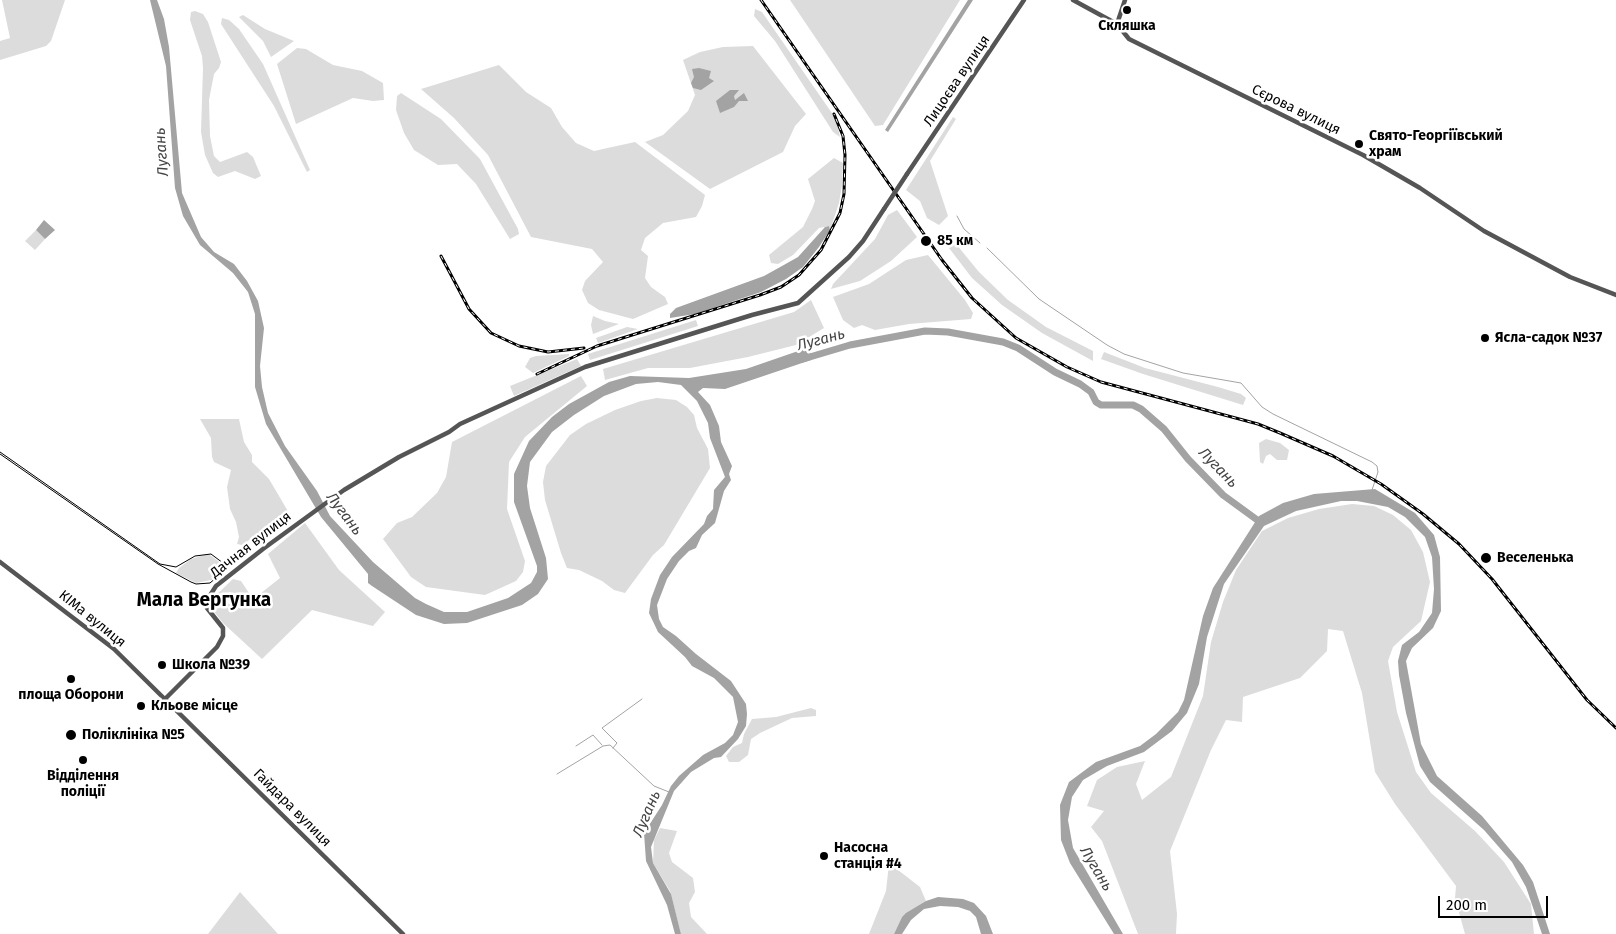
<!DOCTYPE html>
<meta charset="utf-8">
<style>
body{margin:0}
#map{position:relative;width:1616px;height:934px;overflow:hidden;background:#fff;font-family:"Fira Sans",sans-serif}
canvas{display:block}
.scale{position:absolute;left:1438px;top:896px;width:110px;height:22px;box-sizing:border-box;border:2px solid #000;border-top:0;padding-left:6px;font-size:15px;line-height:18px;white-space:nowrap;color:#000;-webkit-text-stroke:4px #fff;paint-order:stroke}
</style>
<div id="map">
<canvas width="1616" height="934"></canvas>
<div class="scale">200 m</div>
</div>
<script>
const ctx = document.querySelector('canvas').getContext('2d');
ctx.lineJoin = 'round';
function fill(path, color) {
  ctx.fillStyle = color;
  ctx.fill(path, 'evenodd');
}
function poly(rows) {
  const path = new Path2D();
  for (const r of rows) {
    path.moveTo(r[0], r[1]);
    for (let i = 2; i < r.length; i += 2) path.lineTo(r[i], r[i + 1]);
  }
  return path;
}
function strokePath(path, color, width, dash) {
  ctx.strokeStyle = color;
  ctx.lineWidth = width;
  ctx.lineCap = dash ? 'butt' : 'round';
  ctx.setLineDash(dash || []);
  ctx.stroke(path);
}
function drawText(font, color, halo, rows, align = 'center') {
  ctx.font = font + ' "Fira Sans",sans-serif';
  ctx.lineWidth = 5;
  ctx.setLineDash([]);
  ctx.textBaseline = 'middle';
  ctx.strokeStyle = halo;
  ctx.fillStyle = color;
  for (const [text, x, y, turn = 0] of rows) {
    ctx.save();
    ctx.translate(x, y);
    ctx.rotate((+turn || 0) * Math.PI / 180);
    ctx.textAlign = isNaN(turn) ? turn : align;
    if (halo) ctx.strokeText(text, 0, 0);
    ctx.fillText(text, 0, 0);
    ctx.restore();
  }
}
const green = poly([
 [2,0,65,0,51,41,46,46,0,60,0,41,10,38],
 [790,0,960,0,883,125,875,126],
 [755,9,762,12,836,119,840,137,833,132,775,41,754,16],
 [195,11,203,14,208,22,221,62,219,68,214,74,209,100,210,136,214,156,220,162,247,152,253,157,261,176,255,179,235,171,218,177,213,173,205,155,201,132,203,68,202,56,190,20,191,12],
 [243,15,265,29,294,41,271,57,263,41,239,17],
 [222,18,229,20,239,29,263,64,310,170,307,172,274,106,221,24],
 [753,46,806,114,795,126,783,152,710,189,645,142,663,135,688,111,695,95,683,60,700,52,723,47],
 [297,48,306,49,333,65,362,71,383,83,384,100,373,101,353,98,296,124,277,64],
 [499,65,526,92,551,108,562,127,576,143,594,151,635,142,705,195,702,206,696,217,663,223,645,238,641,250,648,256,645,278,651,287,665,297,668,304,633,319,599,310,588,303,582,290,585,281,603,262,592,249,531,237,488,155,454,118,421,89],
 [401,93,441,119,480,159,518,229,519,234,510,239,476,184,457,164,438,165,414,150,404,133,396,110,397,96],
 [953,117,956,119,930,161,948,216,939,225,927,218,920,201,906,190],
 [834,158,843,163,842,185,839,203,830,230,829,226,819,228,793,255,778,264,771,263,769,255,803,227,812,209,815,201,808,179],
 [897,210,917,237,891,261,860,281,831,289,833,284,875,239,888,215],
 [36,230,45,239,35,250,25,241],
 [956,244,979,272,1008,300,1046,327,1093,351,1093,361,1042,333,1002,305,972,278,949,248],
 [928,255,965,300,973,313,971,319,909,324,875,330,862,325,854,328,843,320,833,297,869,284,906,260],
 [811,300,824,328,796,345,748,357,690,368,648,368,605,380,603,369,794,312],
 [593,316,605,321,619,324,593,334,591,325],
 [696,320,698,326,590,360,588,354],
 [627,327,638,329,598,343,596,338],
 [1104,352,1145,368,1218,387,1241,394,1246,398,1243,405,1143,374,1101,359],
 [569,354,569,356,533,373,525,367,530,358,536,356],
 [577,359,581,366,514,396,510,386],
 [581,376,587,386,525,437,509,462,507,509,525,561,523,572,516,581,485,595,426,587,411,577,383,539,397,523,412,517,437,493,446,477,452,442],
 [657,398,676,400,687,407,694,415,697,428,708,449,710,468,664,545,653,555,625,593,614,590,602,581,579,570,567,568,561,553,545,500,543,482,546,466,570,435,586,424,615,410,641,401],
 [200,419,239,419,244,442,252,455,252,462,269,479,289,513,242,545,237,544,239,537,236,522,230,509,227,487,231,470,214,462,212,457,211,438],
 [1266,439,1280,443,1289,450,1287,460,1277,460,1270,454,1266,456,1263,464,1260,462,1259,443],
 [1352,504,1374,506,1393,515,1411,530,1423,552,1430,582,1421,621,1393,647,1388,661,1397,712,1416,772,1431,793,1475,831,1504,862,1531,904,1534,934,1465,934,1455,898,1456,886,1395,804,1375,772,1362,693,1343,631,1328,629,1327,651,1300,678,1243,697,1242,722,1226,720,1211,750,1170,851,1177,914,1176,934,1138,934,1102,841,1091,827,1104,811,1087,806,1097,780,1117,767,1145,761,1136,784,1142,800,1171,777,1203,696,1211,642,1223,602,1236,570,1262,531,1288,518,1319,509],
 [305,523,339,570,385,612,373,626,312,610,262,659,223,623,212,609,218,603,246,605,280,578,268,554],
 [204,555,210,555,222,564,223,570,216,579,196,583,176,573,179,568,191,559],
 [233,579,241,581,253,599,246,603,213,598],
 [811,708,816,710,816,716,792,718,760,733,751,739,748,755,739,762,729,762,726,756,733,747,742,743,744,734,752,719,776,717],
 [660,828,677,831,669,853,672,862,693,878,695,892,689,903,691,917,707,934,681,934,670,891,653,863,654,840],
 [889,863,920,887,926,901,902,917,894,934,869,934,886,891],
 [240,892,278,934,208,934]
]);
const water = poly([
 [150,0,157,0,164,19,169,47,182,193,201,237,214,252,234,264,247,281,258,301,264,328,260,366,262,387,268,413,285,446,317,491,330,516,373,562,415,598,426,604,444,612,467,612,508,598,531,583,537,572,537,566,514,502,514,474,529,441,552,417,569,404,609,382,630,376,689,378,746,369,804,349,811,353,811,360,725,389,703,388,698,392,710,405,719,426,721,442,732,466,729,474,731,480,724,491,715,523,702,535,696,548,689,551,679,561,667,579,657,605,659,619,663,627,676,636,696,654,731,681,746,704,747,714,746,726,738,739,721,757,714,758,691,772,674,791,651,847,653,863,671,894,681,934,675,934,667,905,646,861,644,833,662,805,671,786,679,776,703,755,725,743,733,735,738,722,733,697,714,678,692,666,685,657,658,632,649,613,651,599,660,575,672,557,704,524,707,516,713,509,714,490,725,477,710,438,708,423,697,401,681,385,658,382,636,384,604,396,574,415,552,432,530,462,527,486,530,508,546,558,548,579,538,594,522,605,467,623,444,624,416,615,372,586,368,583,368,574,321,517,266,424,255,387,255,314,248,292,233,273,200,245,183,216,175,188,166,66],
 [968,0,973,0,888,132,885,130],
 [699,68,711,71,709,78,714,81,701,90,693,88,691,83,694,77,692,69],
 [730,90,739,90,734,96,735,100,744,93,748,101,739,101,734,107,720,113,716,101],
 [44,220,55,230,45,239,36,230],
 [829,226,830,230,819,247,803,267,786,279,761,292,695,314,670,318,670,314,676,308,764,276,782,266,798,257,825,227],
 [1375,489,1415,513,1434,535,1440,557,1441,611,1433,628,1412,648,1406,661,1421,744,1437,776,1482,816,1523,865,1533,882,1550,934,1542,934,1526,887,1512,862,1484,830,1430,782,1420,766,1406,713,1399,675,1398,661,1402,645,1419,632,1432,613,1434,589,1432,557,1425,537,1405,517,1388,507,1357,501,1341,501,1296,511,1264,526,1224,584,1207,637,1199,684,1187,713,1172,731,1144,752,1107,766,1083,780,1072,797,1068,820,1073,848,1123,934,1114,934,1070,863,1061,840,1060,805,1069,782,1096,762,1140,746,1156,734,1178,712,1184,700,1203,616,1213,588,1259,516,1283,503,1314,494],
 [938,897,963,899,974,903,986,916,993,934,981,934,976,917,970,911,958,907,940,906,924,909,911,920,902,934,894,934,902,917,906,913,926,901]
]);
const stream = poly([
 [957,216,964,229,980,243],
 [987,248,1039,299,1107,345,1124,354,1183,373,1241,383,1262,407,1273,414,1372,462,1377,466,1378,472,1372,490],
 [576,746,593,735,602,745],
 [613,748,617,743,602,728,642,699],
 [557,774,603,746,610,745,654,786,669,792]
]);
const river = poly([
 [803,359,850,345,925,331,948,332,1003,342,1018,348,1055,372,1080,384,1091,392,1096,402,1101,405,1133,405,1141,409,1164,429,1188,459,1223,495,1260,522]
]);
const minor = poly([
 [1073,0,1117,24,1129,39,1363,155,1420,188,1484,231,1570,277,1616,295],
 [1117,24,1125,0],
 [907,174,1024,0],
 [0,562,114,649,403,934],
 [164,700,217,647,223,636,223,628,207,608,209,597,216,586,263,549,344,490,399,457,449,432,460,424,585,367,752,315,798,303,849,257,863,241,884,209]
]);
const tram = poly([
 [0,452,160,564,176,567,195,556,211,554,223,563,224,571,210,583,196,584,191,582,158,564,0,454]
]);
const rail = poly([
 [761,0,942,260,972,298,1016,338,1067,367,1101,382,1258,424,1280,433,1333,456,1381,484,1423,514,1459,544,1492,579,1587,700,1616,728],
 [441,256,469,309,491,333,519,346,548,352,584,348],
 [537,374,597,346,760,295,781,287,799,275,821,250,840,213,844,194,845,155,843,136,834,114]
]);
const minorBridge = poly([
 [884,209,907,174]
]);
const markers = [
 [1127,10,5,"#000"],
 [1359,144,5,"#000"],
 [926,241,6,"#000"],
 [1485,338,5,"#000"],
 [1486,558,6,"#000"],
 [162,665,5,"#000"],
 [71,679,5,"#000"],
 [141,706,5,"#000"],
 [71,735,6,"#000"],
 [83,760,5,"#000"],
 [824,856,5,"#000"]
];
const poiNames = [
 ["Скляшка",1127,26,"center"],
 ["Свято-Георгіївський",1369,136],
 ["храм",1369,152],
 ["85 км",937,241],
 ["Ясла-садок №37",1495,338],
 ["Веселенька",1497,558],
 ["Школа №39",172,665],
 ["площа Оборони",71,695,"center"],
 ["Кльове місце",151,706],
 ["Поліклініка №5",82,735],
 ["Відділення",83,776,"center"],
 ["поліції",83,792,"center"],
 ["Насосна",834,848],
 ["станція #4",834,864]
];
const streetNames = [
 ["Лицоєва вулиця",957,81,-56],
 ["Сєрова вулиця",1296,110,26],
 ["Дачная вулиця",251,545,-38],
 ["КІМа вулиця",92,619,39],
 ["Гайдара вулиця",292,808,45]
];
const waterNames = [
 ["Лугань",162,152,-94],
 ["Лугань",821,340,-15],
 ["Лугань",1218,468,46],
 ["Лугань",344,514,53],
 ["Лугань",647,814,-67],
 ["Лугань",1096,869,59]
];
const districtNames = [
 ["Мала Вергунка",204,601]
];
fill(green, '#dcdcdc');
fill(water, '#a3a3a3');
strokePath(stream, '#a3a3a3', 1);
strokePath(river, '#a3a3a3', 7);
strokePath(minor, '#555', 4.5);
strokePath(tram, '#000', 1);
strokePath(rail, '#000', 3);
strokePath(rail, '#fff', 1, [4]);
strokePath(minorBridge, '#555', 4.5);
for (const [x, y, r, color] of markers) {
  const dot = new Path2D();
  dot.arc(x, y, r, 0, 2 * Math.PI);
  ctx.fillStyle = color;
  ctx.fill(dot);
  strokePath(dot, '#fff', 2);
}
drawText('bold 14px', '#000', '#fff', poiNames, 'left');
drawText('14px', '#000', '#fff', streetNames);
drawText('italic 15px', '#444', '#fff', waterNames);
drawText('bold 19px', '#000', '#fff', districtNames);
</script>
